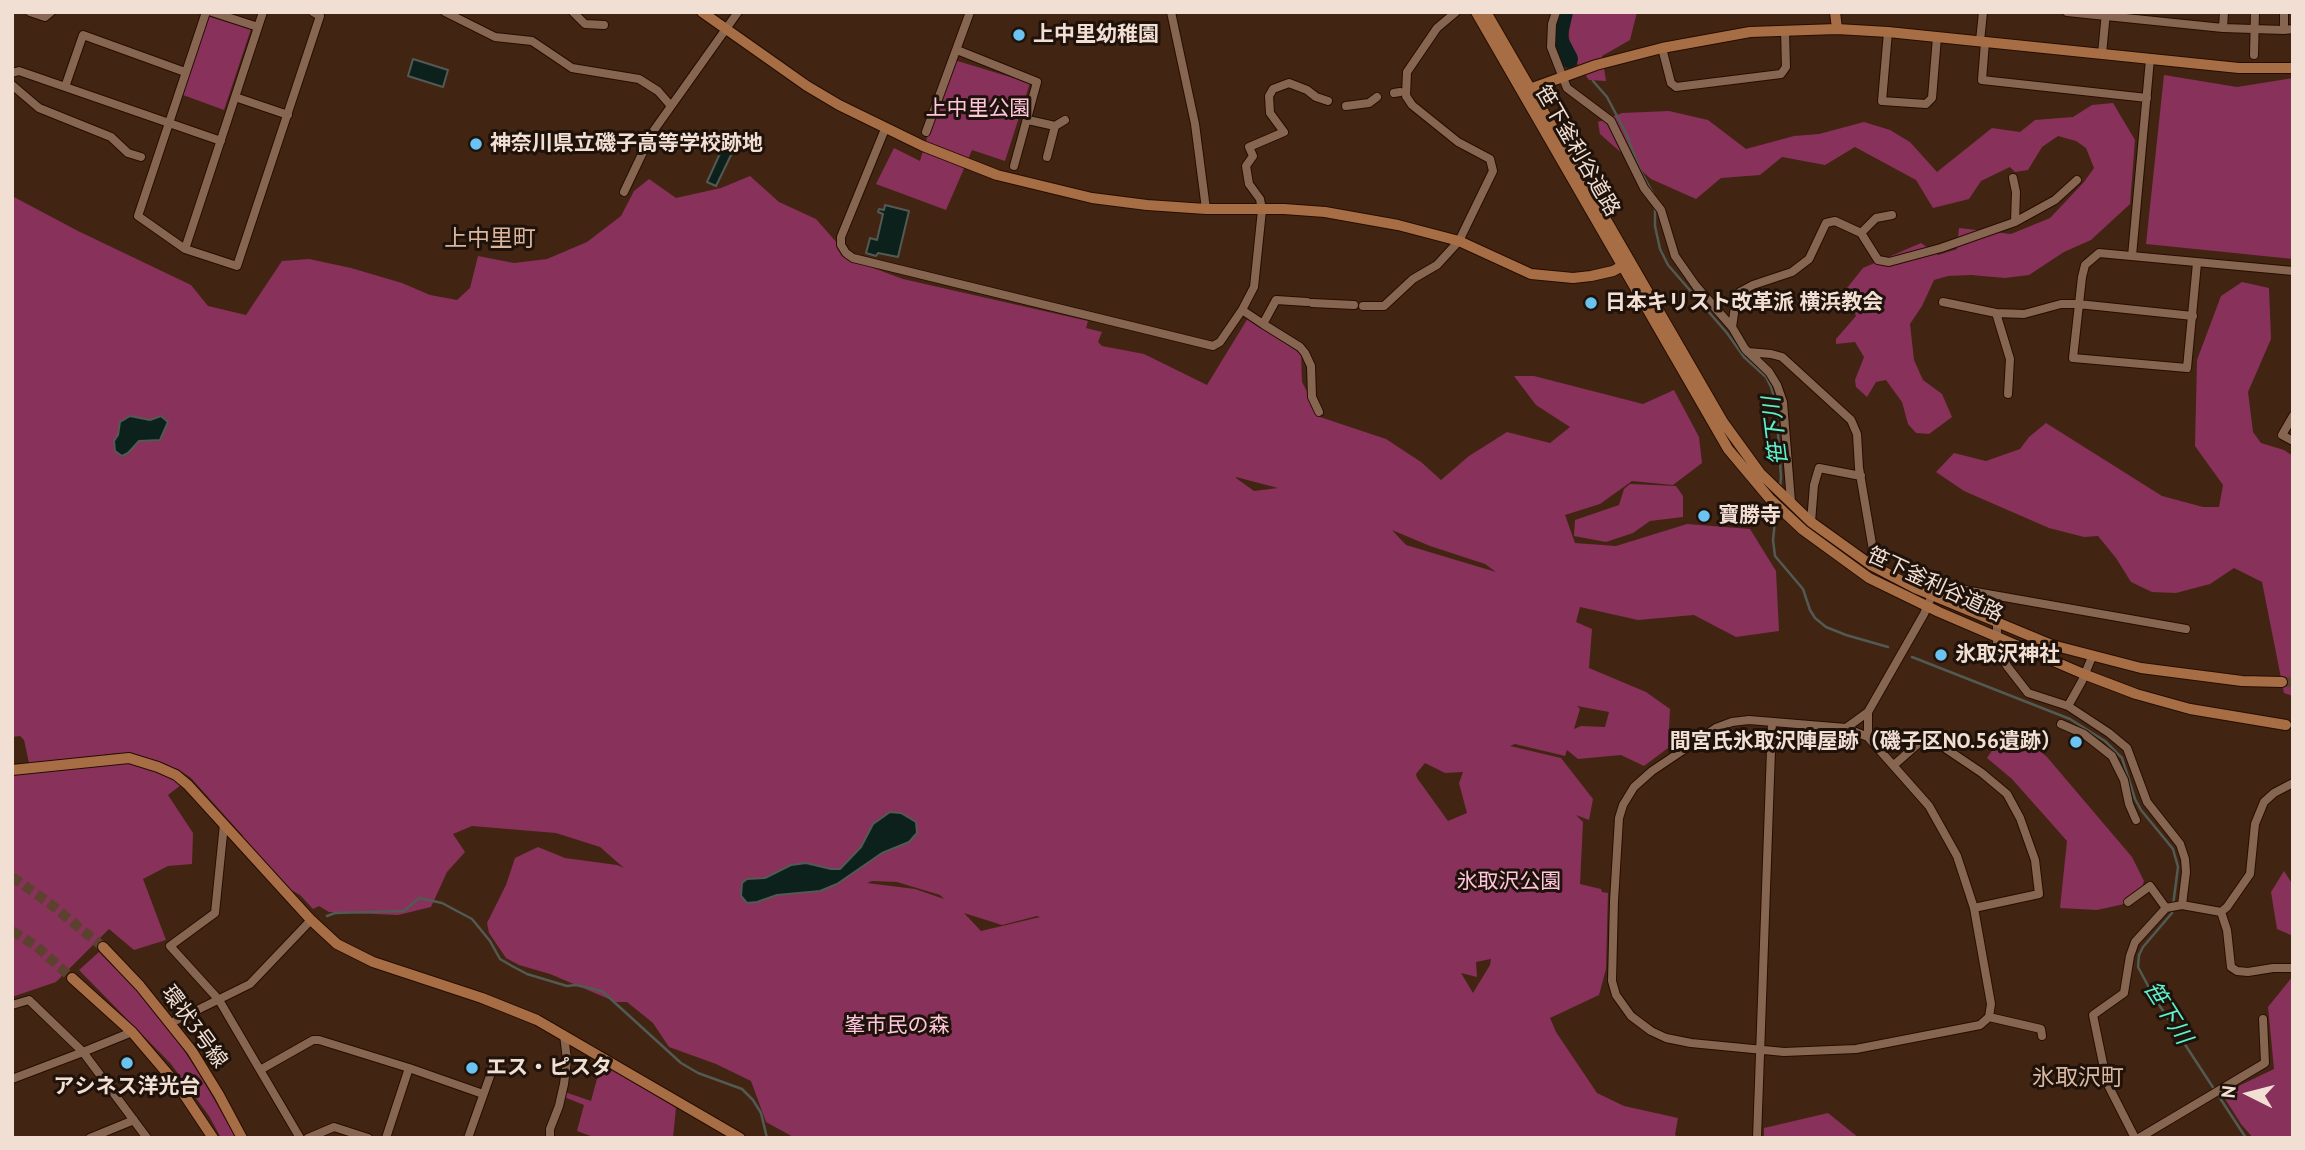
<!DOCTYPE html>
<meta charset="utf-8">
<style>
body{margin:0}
#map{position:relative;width:2305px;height:1150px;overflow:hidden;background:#412512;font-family:"PT Sans",sans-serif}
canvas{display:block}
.frame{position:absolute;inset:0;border:14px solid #f2dfd4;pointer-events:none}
.north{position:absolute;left:2214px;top:1059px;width:70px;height:70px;-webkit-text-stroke:5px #1f120a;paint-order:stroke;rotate:276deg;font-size:19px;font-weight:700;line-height:28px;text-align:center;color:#f2dfd4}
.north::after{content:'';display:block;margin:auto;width:24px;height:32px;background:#f2dfd4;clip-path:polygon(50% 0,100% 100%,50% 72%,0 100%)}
</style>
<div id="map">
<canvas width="2305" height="1150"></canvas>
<div class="frame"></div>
<div class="north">N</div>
</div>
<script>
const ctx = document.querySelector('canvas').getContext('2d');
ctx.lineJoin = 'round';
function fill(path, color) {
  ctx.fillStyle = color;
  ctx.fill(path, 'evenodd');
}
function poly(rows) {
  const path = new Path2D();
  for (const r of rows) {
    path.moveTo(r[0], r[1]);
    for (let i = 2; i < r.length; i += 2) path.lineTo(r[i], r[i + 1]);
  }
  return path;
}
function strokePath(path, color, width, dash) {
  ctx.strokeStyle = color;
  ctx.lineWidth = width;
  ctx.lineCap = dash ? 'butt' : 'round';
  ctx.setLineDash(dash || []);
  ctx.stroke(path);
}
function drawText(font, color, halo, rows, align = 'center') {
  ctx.font = font + ' "PT Sans","Noto Sans JP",sans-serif';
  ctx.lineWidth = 6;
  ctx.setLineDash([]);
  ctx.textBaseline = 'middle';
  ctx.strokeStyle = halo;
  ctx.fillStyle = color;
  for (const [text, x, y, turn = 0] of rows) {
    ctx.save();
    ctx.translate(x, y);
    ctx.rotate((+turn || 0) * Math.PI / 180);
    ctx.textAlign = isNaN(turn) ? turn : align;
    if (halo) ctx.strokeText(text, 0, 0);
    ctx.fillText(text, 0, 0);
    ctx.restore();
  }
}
const green = poly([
 [1568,12,1637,12,1630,40,1602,56,1606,81,1589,80,1570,53],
 [207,16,251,29,224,110,183,95],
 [951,59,1030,83,1005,161,972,150,946,210,876,184,894,148,920,161],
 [2164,75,2237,87,2293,78,2293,259,2146,244],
 [2113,103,2135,140,2130,204,2091,240,2064,252,2029,275,2005,278,1971,275,1948,276,1934,280,1922,306,1910,324,1914,360,1923,380,1942,394,1952,417,1929,434,1916,433,1908,424,1902,402,1886,380,1876,382,1867,397,1856,387,1855,380,1864,357,1855,342,1836,344,1836,339,1856,316,1847,288,1863,268,1921,243,1938,255,1957,249,1959,228,2011,234,2050,218,2084,182,2094,168,2086,148,2076,141,2058,136,2042,147,2028,170,2015,172,2010,167,1981,181,1969,199,1933,208,1916,180,1855,147,1825,165,1782,157,1760,175,1721,178,1696,199,1651,179,1600,134,1598,122,1622,113,1669,111,1708,120,1746,149,1794,136,1819,134,1864,122,1890,130,1910,142,1937,172,1992,128,2020,132,2035,120,2073,117,2092,105],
 [750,176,779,202,816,219,852,260,903,279,1088,321,1086,328,1102,332,1098,342,1102,346,1144,354,1207,385,1248,318,1301,354,1302,382,1320,417,1386,439,1421,462,1441,480,1469,456,1507,432,1550,443,1570,427,1536,405,1514,376,1534,376,1643,404,1674,390,1699,437,1702,463,1673,485,1632,481,1600,504,1565,515,1575,543,1616,546,1687,524,1750,529,1776,571,1779,631,1736,637,1694,615,1638,620,1580,607,1576,622,1592,629,1589,668,1646,692,1670,709,1668,748,1644,766,1621,755,1578,759,1567,750,1565,756,1515,744,1510,746,1561,758,1593,799,1589,820,1576,815,1583,822,1580,884,1601,889,1602,892,1608,893,1606,969,1599,995,1550,1018,1556,1032,1597,1093,1624,1106,1678,1118,1675,1135,1680,1138,795,1138,766,1122,751,1081,716,1064,669,1047,653,1023,627,1002,616,1002,550,974,519,965,506,958,489,933,487,923,506,885,515,858,538,847,565,858,617,865,624,868,600,847,556,833,472,826,453,834,465,852,447,872,431,907,398,915,329,912,319,906,313,909,300,895,282,885,242,841,243,836,191,778,178,769,151,764,132,755,120,753,29,763,24,740,20,736,12,737,12,196,78,231,191,285,208,306,246,315,282,261,309,259,351,268,402,283,430,295,457,300,470,288,478,256,514,263,547,259,587,242,621,216,634,191,649,179,676,198,721,188],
 [1236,478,1236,477,1278,488,1254,491],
 [1392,530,1430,546,1485,564,1496,572,1406,545],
 [1577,706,1609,712,1605,727,1581,726,1574,729,1580,709],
 [1425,763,1445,773,1463,772,1459,783,1467,813,1448,821,1417,778,1416,774],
 [872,881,897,882,940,895,944,899,915,889,867,883],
 [964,913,1002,925,1037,916,1040,917,981,931],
 [1491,959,1490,965,1473,993,1461,973,1477,977,1476,962],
 [2242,282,2269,288,2271,339,2248,392,2253,432,2261,443,2284,450,2293,456,2293,696,2284,693,2262,582,2234,568,2210,584,2176,593,2152,592,2131,582,2116,558,2098,536,2084,537,2049,528,1964,491,1936,472,1954,453,1986,461,2020,449,2029,437,2046,423,2162,496,2203,507,2219,507,2223,485,2195,446,2197,360,2221,296],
 [1630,484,1676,486,1683,496,1683,517,1650,521,1633,533,1606,542,1574,536,1575,520,1619,505,1624,489],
 [2024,737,2047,757,2132,857,2144,881,2138,901,2097,910,2060,908,2067,841,2012,779,1987,758,1998,742],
 [120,763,137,765,153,771,157,770,170,776,181,785,168,795,193,833,192,864,168,866,143,879,166,940,134,950,109,929,56,982,12,997,12,775],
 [2284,871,2293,885,2293,936,2277,929,2271,892],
 [99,952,146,1000,178,1041,203,1080,236,1138,221,1138,209,1116,171,1064,79,970],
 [2293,976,2293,1138,2253,1138,2241,1124,2222,1094,2274,1069,2268,1007],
 [604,1065,607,1067,608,1065,676,1108,673,1138,596,1138,577,1131,584,1105,564,1097,565,1092,591,1101,598,1075,602,1076],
 [1828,1113,1859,1138,1764,1138,1764,1128]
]);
const water = poly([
 [413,59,448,70,443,87,408,76,413,59],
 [722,149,732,153,716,186,707,182,722,149],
 [885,205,909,211,898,257,878,253,876,256,866,253,870,238,877,240,883,214,878,212,879,209,884,210,885,205],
 [130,416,150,420,161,416,168,422,160,440,139,441,128,453,122,456,115,451,114,441,118,435,120,422,130,416],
 [890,812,901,813,916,822,917,833,909,842,882,853,837,884,820,891,777,895,757,902,747,903,741,896,742,883,747,879,765,878,791,865,806,863,831,869,840,869,861,847,873,824,890,812]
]);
const stream = poly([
 [1593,81,1607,97,1626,133,1640,170,1655,197],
 [1655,207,1655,226,1660,249,1668,265,1727,333,1744,357,1766,377,1771,387,1776,404,1781,477,1780,488],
 [1776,512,1773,540,1775,556,1803,589,1810,610,1815,618,1826,627,1846,635,1888,647],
 [1912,657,2070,719,2105,741,2122,758,2135,799,2141,810,2173,849,2178,867,2172,913,2143,947,2139,955,2138,967,2154,997,2246,1138],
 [327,916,335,913,404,911,419,898,442,903,472,919,490,941,500,959,512,966,527,974,567,986,576,985,602,991,681,1063,698,1073,742,1089,753,1100,761,1113,767,1138]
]);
const river = poly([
 [1564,12,1558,38,1569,59]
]);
const secondaryTunnel = poly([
 [2282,682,2293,682],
 [12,877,48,902,103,947],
 [12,931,36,946,72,978]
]);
const street = poly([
 [30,12,45,17,51,12],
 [206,12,138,216,185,249,237,266,320,16,313,12],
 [212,12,258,27],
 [445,12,495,37,532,41,572,68,639,79,658,91,671,106],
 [573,12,585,24,604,25],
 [1171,12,1195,124,1206,209],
 [1556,12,1552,24,1551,47,1567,88,1611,121,1644,188,1661,210,1675,256,1696,286,1732,327,1745,349,1769,372,1777,385,1783,402,1791,502],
 [2067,12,2223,28,2284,30],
 [2284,12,2284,30,2293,29],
 [2223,28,2224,12],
 [1888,32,1882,101,1926,104,1932,98,1937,37],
 [1980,41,1983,12],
 [1985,42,1982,80,2147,98],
 [1662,48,1671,83,1676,87,1781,74,1786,67,1785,31],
 [957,50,1037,82,1014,166],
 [2102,54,2106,12],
 [2254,55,2255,12],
 [12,73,19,71,221,141],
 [12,85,39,108,111,137,128,153,141,157],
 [65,87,83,35,185,72],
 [1394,93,1400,92],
 [235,97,288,115],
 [1346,106,1369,103,1377,97],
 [1028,120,1055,126,1065,120],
 [885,129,841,237,841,245,846,253,853,258,1213,346,1220,342,1242,310,1254,287,1262,210,1260,199,1249,184,1246,166,1253,156,1249,147,1284,132,1270,113,1269,96,1273,89,1289,83,1307,90,1316,97,1328,101],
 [926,132,970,12],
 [1047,157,1055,126],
 [624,192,652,133,738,12],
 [2015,222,2055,200,2077,180],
 [1861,233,1876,218,1892,215],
 [185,249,263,12],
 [2132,256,2150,59],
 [2197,263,2187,368,2073,358,2082,277,2085,265,2099,253,2293,271],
 [1943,302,1996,313,2010,359,2008,394],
 [1312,303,1354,305],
 [1363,306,1384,306,1413,279,1437,265,1459,241,1493,171,1490,159,1458,142,1412,105,1406,96,1407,72,1437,28,1456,12],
 [1242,310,1263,324,1276,300,1307,302],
 [1996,313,2024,314,2061,304,2078,304,2193,316],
 [1263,324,1300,347,1305,353,1311,366,1312,397,1319,412],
 [1732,327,1736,300,1740,292,1753,285,1792,272,1809,259,1826,223,1835,221,1861,233,1878,260,1889,262,1941,248,2015,222,2016,192,2013,178],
 [1748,352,1771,354,1782,357,1851,420,1857,434,1859,468,1873,550,1871,565],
 [2293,416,2282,435,2293,441],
 [1811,522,1814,485,1819,468,1861,476],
 [1997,623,1997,644,2007,666,2028,693,2068,706,2109,733,2127,748,2147,802,2180,844,2185,859,2186,872,2182,905],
 [2068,706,2082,681,2092,657],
 [1868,712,1868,737],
 [1749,720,1846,728,1868,737,1929,806,1957,856,1974,908,1991,1004,1989,1017,1980,1025,1856,1049,1784,1052,1691,1043,1666,1038,1651,1031,1631,1016,1616,995,1612,981,1614,901,1619,818,1623,805,1634,787,1652,771,1716,728,1732,722,1749,720],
 [2061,724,2084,734,2112,756,2124,780,2129,804,2136,820],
 [1846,728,1868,712,1924,614,1932,595,1946,584,1970,591,2186,629],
 [1895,764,1927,736,1982,773,2007,794,2020,818,2035,860,2039,894,1974,908],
 [224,824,215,913,170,946,219,1000,260,1070,313,1040,319,1040,409,1068,386,1138],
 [2128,902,2150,886,2166,908],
 [2221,912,2227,907,2250,874,2255,824,2264,802,2274,793,2293,783],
 [2221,912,2227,930,2231,967,2237,971,2248,972,2273,968,2293,968],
 [12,1005,29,1000,83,1052,12,1079],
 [1989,1017,2041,1029,2042,1036],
 [171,1023,250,984,311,920],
 [132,1032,83,1052,147,1138],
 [409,1068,483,1094],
 [260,1070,300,1138],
 [90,1138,134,1120],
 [308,1138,334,1127,368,1138],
 [468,1138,495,1062],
 [550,1138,550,1129,559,1106,564,1084,567,1060,564,1035],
 [1757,1138,1772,722],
 [2135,1138,2107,1083,2093,1015,2124,993,2130,956,2135,942,2166,908,2182,905,2221,912],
 [2139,1138,2265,1063,2263,1019]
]);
const secondary = poly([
 [702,12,807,86,839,105,923,146,997,175,1092,198,1147,205,1206,209,1284,209,1325,212,1398,225,1459,241,1531,274,1573,278,1591,276,1613,271,1628,263],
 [1476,12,1728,449,1770,499,1803,530,1869,578,1939,612,2086,675,2136,694,2190,709,2286,725],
 [1486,12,1723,422,1760,473,1811,522,1871,565,1917,589,2052,645,2141,668,2242,681,2282,682],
 [1835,12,1837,29],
 [1527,90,1596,65,1662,48,1750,32,1837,29,1888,32,2239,68,2293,68],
 [12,770,129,758,158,767,176,775,188,785,311,920,337,944,373,962,482,998,537,1020,740,1138],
 [103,947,140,986,192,1051,219,1095,242,1138],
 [72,978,132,1032,179,1087,213,1138]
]);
const markers = [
 [1019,35,7,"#6bc3f2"],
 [476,144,7,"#6bc3f2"],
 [1591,303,7,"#6bc3f2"],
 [1704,516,7,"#6bc3f2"],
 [1941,655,7,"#6bc3f2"],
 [2076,742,7,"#6bc3f2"],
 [127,1063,7,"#6bc3f2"],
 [472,1068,7,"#6bc3f2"]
];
const poiNames = [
 ["上中里幼稚園",1033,35],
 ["神奈川県立磯子高等学校跡地",490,144],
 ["日本キリスト改革派 横浜教会",1605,303],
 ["寶勝寺",1718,516],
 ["氷取沢神社",1955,655],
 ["間宮氏氷取沢陣屋跡（磯子区NO.56遺跡）",2062,742,"right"],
 ["エス・ピスタ",486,1068],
 ["アシネス洋光台",127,1087,"center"]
];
const parkNames = [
 ["上中里公園",978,109],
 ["氷取沢公園",1509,882],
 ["峯市民の森",897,1026]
];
const streetNames = [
 ["笹下釜利谷道路",1577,151,60],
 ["笹下釜利谷道路",1935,585,25],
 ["環状3号線",194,1027,54]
];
const neighbourhoodNames = [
 ["上中里町",490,239],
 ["氷取沢町",2078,1078]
];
const waterNames = [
 ["笹下川",1776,431,-97],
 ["笹下川",2167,1013,58]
];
fill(green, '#88315b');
fill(water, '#0d211c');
strokePath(water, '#525a53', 2);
strokePath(stream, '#525a53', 2.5);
strokePath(river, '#0d211c', 18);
strokePath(secondaryTunnel, '#5c412f', 10, [10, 5]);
strokePath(street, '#270d00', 10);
strokePath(secondary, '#270d00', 12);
strokePath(street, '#876651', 8);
strokePath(secondary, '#a76e45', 10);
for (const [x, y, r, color] of markers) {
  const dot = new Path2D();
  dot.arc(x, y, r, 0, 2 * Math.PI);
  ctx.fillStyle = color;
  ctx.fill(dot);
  strokePath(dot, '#1f120a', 2.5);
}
drawText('bold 21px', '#f2dfd4', '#1f120a', poiNames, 'left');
drawText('21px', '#fec6dc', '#1f120a', parkNames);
drawText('21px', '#f2dfd4', '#1f120a', streetNames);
drawText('23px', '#dab69f', '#1f120a', neighbourhoodNames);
drawText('italic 23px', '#5bf2cd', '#1f120a', waterNames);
</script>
